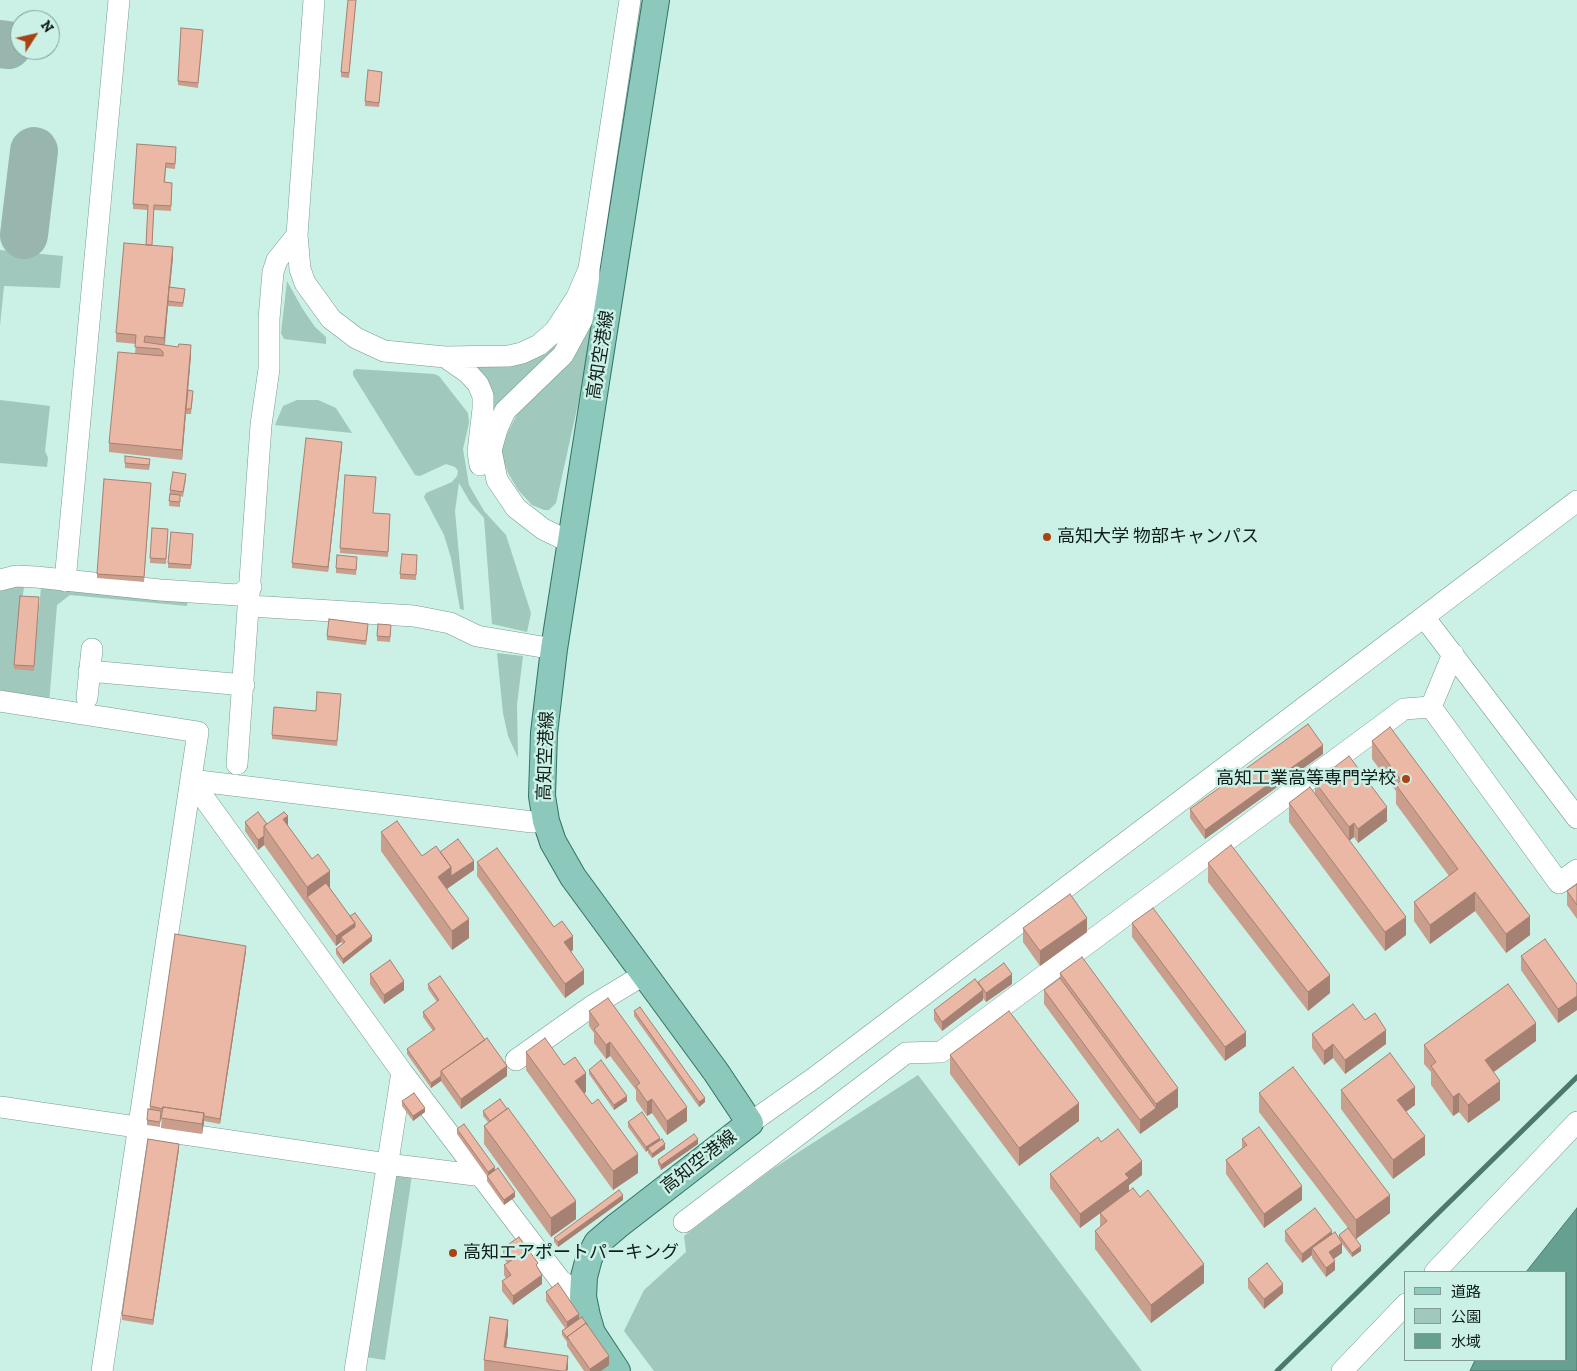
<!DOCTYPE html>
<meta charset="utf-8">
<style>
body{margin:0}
#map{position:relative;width:1577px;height:1371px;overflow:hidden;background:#cbf0e5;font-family:"Zilla Slab","Noto Sans JP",serif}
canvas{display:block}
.legend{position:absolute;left:1404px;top:1271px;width:162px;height:90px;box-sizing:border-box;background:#cbf0e5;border:1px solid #809c94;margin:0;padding:6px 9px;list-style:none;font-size:15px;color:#101e1a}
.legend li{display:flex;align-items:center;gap:10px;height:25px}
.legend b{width:25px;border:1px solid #809c94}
.north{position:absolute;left:10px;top:10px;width:50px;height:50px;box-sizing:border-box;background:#cbf0e5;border:1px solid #809c94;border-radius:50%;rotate:55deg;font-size:14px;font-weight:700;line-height:20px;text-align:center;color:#101e1a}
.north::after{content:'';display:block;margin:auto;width:18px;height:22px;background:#a84413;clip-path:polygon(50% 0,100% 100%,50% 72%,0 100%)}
</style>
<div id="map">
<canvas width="1577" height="1371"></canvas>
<ul class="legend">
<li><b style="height:6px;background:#8cc8bb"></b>道路</li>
<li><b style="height:14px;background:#a1c8bd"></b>公園</li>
<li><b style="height:14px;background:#66a091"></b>水域</li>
</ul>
<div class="north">N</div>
</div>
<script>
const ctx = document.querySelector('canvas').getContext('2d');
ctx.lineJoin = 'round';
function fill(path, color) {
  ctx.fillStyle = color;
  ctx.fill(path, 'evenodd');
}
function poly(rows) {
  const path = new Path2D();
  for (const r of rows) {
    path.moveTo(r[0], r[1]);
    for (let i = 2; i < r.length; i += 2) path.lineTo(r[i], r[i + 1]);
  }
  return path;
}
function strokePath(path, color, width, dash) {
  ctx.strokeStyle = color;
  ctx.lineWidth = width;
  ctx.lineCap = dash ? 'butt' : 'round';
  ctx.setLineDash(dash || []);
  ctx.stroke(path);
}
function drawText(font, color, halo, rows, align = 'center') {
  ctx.font = font + ' "Zilla Slab","Noto Sans JP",serif';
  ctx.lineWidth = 5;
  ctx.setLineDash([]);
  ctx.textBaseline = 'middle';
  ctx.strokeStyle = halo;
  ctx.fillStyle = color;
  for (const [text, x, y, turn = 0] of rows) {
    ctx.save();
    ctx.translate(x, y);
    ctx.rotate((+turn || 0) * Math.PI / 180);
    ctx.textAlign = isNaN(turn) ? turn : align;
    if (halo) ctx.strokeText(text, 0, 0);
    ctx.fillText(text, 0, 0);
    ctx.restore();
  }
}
const green = poly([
 [639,0,644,0,585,373,556,503,549,510,544,510,532,505,518,490,508,473,500,453,503,442,521,406,558,372],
 [0,250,63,256,60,288,4,286,0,326],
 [287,281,302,308,315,327,326,337,326,344,284,339,281,333],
 [557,338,562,343,493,418,488,382,476,366],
 [356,369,434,374,439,376,468,413,469,423,463,449,469,485,484,511,506,535,531,613,527,632,492,624,484,518,470,502,459,483,455,511,464,610,460,609,451,558,444,535,424,497,426,493,452,482,457,476,458,471,455,467,446,464,420,476,415,475,353,375,353,371],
 [0,400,50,406,45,451,48,458,47,467,0,463],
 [297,400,318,400,336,408,352,433,275,425,283,406],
 [18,586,24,587,22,601,33,671,41,588,188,599,187,606,70,595,57,605,49,704,0,697,0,591],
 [497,653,523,656,517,705,518,758,508,736,503,713],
 [918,1075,1142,1371,654,1371,624,1331,644,1290,686,1252,684,1236,771,1170],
 [392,1172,412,1175,385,1360,365,1357]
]);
const water = poly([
 [1577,1208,1577,1371,1470,1371,1475,1360,1566,1360,1566,1272,1526,1272,1577,1208]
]);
const stream = poly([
 [1277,1371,1577,1077]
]);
const taxiway = poly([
 [0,44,8,45],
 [24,235,34,151]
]);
const minor = poly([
 [314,0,297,235,300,269,305,283,331,319,356,338,384,351,445,357,509,356,522,353,539,345,555,331,577,297,589,269],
 [445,357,468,373,478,384,483,396,483,409,478,452,480,465],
 [570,542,543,529,516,508,497,480,491,450,497,429,505,411,563,355,582,320,589,299,589,269,630,0],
 [0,580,16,576,36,577,160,590,238,595,251,587],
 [65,581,119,0],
 [250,606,414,616,450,623,477,636,554,649],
 [1424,617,1577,818],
 [1453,654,1431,707,1559,883,1577,870],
 [89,671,244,685],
 [87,698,92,649],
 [0,701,198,732,102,1371],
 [237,764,261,425,269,369,269,319,273,272,277,260,297,235],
 [191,780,402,1072,560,1280,583,1297],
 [191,780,532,822,546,821],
 [516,1060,592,1006,635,980,642,973],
 [0,1107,387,1164,483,1176],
 [750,1123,814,1078,1577,501],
 [684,1222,906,1053,941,1052,1404,709,1431,707],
 [1435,1272,1577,1122],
 [355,1371,402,1072],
 [1342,1371,1406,1304]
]);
const major = poly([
 [617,1371,592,1333,587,1316,583,1297,584,1277,589,1258,597,1243,617,1226,750,1123,716,1072,573,877,553,842,546,821,542,796,544,733,554,649,656,0]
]);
const wall = poly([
 [356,0,349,78,341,77,341,72],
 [203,35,198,88,178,85,178,81],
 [382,77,379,107,365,106,365,101],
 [176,151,175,169,166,168,165,182,172,183,171,211,154,210,152,245,173,257,170,287,185,293,183,307,168,306,168,304,165,345,191,355,187,402,193,396,191,414,186,414,186,409,182,460,109,452,109,443,135,353,136,344,116,342,116,333,146,245,148,210,133,209,133,204],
 [342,446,328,572,292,568,292,563],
 [125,463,150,464,149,470,125,468],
 [186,479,183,497,180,496,180,507,169,506,170,490],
 [151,488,144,582,97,578,97,574],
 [374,513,390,519,388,557,340,553,340,548],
 [152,528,168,529,166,564,150,563],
 [193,538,191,569,168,568,168,563],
 [417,560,416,580,400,579,400,574],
 [357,562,356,575,336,573,336,568],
 [39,602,34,671,14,669,14,665],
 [368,629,366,645,327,640,327,636],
 [391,630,390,642,377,641,377,636],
 [341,699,337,746,272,739,272,735,316,711],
 [1372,741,1530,935,1506,953,1475,911,1430,944,1414,921,1414,902,1449,876,1396,804,1396,791,1372,759],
 [1323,754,1205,839,1190,818,1190,809],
 [1315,782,1387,821,1358,843,1354,837,1349,840,1406,935,1385,951,1289,822,1289,803,1315,794],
 [245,822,267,824,288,826,330,888,350,916,372,941,343,964,336,954,336,949,343,944,341,942,336,946,264,845,258,850,245,831],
 [381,832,422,856,440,852,474,870,447,889,469,938,452,950,381,851],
 [477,862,554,927,573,950,571,952,584,984,565,998,477,876],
 [1208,863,1330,993,1308,1011,1208,882],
 [1577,884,1577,919,1567,905,1567,891],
 [1132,923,1246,1046,1225,1061,1132,937],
 [1023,928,1087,932,1040,966,1023,942],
 [246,951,220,1124,204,1121,202,1134,161,1128,162,1113,161,1113,160,1127,147,1125,147,1120,150,1106],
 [1521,956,1577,984,1577,1010,1558,1023,1521,970],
 [1060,973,1178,1107,1140,1134,1044,1004,1044,990,1060,978],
 [370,974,404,990,384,1004,370,984],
 [978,982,1012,984,986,1002,983,998,983,1000,942,1031,934,1020,934,1010,978,984],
 [428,984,507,1076,461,1109,441,1081,431,1088,407,1054,407,1049,433,1031,423,1017,423,1012,437,1002,428,989],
 [589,1011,687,1121,667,1135,652,1113,647,1116,636,1100,636,1090,610,1056,606,1059,594,1043,594,1033,589,1026],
 [634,1011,705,1102,699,1107,634,1016],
 [1365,1020,1386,1044,1345,1074,1333,1058,1324,1065,1312,1048,1312,1034],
 [1536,1041,1494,1072,1500,1100,1468,1123,1459,1112,1453,1116,1431,1085,1431,1072,1424,1064,1424,1045],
 [526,1052,564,1065,586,1092,584,1093,638,1173,613,1190,526,1070],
 [950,1055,1079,1121,1019,1166,950,1074],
 [589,1070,627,1101,614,1110,589,1074],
 [1341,1090,1415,1105,1406,1112,1425,1155,1393,1179,1341,1109],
 [1259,1093,1390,1213,1356,1239,1349,1229,1361,1251,1352,1257,1342,1244,1342,1253,1334,1259,1335,1270,1326,1277,1312,1258,1312,1255,1302,1263,1285,1241,1285,1231,1332,1234,1339,1239,1339,1235,1348,1228,1259,1112],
 [402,1101,425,1112,413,1121,402,1106],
 [483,1111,576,1219,551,1237,484,1144,484,1126,488,1122,483,1116],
 [628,1122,660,1140,665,1149,652,1158,648,1153,648,1150,646,1152,628,1127],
 [457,1129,495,1170,515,1197,504,1205,487,1181,487,1176,457,1134],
 [1242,1139,1302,1200,1264,1228,1226,1174,1226,1160,1242,1148],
 [698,1144,661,1170,658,1164,658,1160],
 [179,1149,153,1325,122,1320,122,1315],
 [1050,1174,1142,1175,1129,1185,1129,1191,1204,1283,1151,1323,1095,1249,1095,1231,1100,1227,1100,1213,1080,1228,1050,1188],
 [623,1200,558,1247,554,1242,554,1238],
 [503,1248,538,1269,542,1284,513,1305,502,1291,502,1281,506,1278,504,1275,504,1265,507,1263,503,1257],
 [1248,1279,1283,1293,1264,1309,1248,1288],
 [546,1292,579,1318,609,1365,601,1371,584,1371,567,1346,567,1342,562,1335,562,1331,565,1328,546,1301],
 [508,1334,506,1347,568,1371,484,1371,484,1360]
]);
const shadedWall = poly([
 [173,247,173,257,164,347,164,338],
 [191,345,191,355,182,460,182,450],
 [342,442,342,446,328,572,328,567],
 [1323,745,1323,754,1205,839,1205,830],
 [1387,807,1387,821,1358,843,1358,829],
 [288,816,288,835,283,819],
 [1354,823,1354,837,1349,841,1349,827],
 [264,836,264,845,258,850,258,840],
 [474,861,474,870,438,895,438,877,451,867],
 [330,871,330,890,307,897,307,906,307,887],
 [1475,892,1475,911,1430,944,1430,925],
 [1530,916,1530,935,1506,953,1506,934],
 [1406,917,1406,935,1385,951,1385,932],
 [1087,918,1087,932,1040,966,1040,951],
 [469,919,469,938,452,950,452,931],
 [355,923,355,932,341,937,341,942,336,946,336,936],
 [372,936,372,941,343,964,343,959],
 [573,936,573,950,564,956,564,942],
 [246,946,246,951,220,1124,220,1119],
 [584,970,584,984,565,998,565,984],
 [1012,974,1012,984,986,1002,986,993],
 [1330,975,1330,993,1308,1011,1308,992],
 [404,981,404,990,384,1004,384,995],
 [983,990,983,1000,942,1031,942,1022],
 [1577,996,1577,1010,1558,1023,1558,1009],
 [1536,1023,1536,1041,1485,1078,1485,1060],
 [1386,1030,1386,1044,1345,1074,1345,1060],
 [1246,1032,1246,1046,1225,1061,1225,1047],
 [610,1042,610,1056,606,1059,606,1045],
 [1333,1044,1333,1058,1324,1065,1324,1051],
 [507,1066,507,1076,461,1109,461,1099],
 [586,1073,586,1092,575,1100,575,1081],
 [441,1076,441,1081,431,1088,431,1083],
 [1500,1081,1500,1100,1468,1123,1468,1105],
 [1415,1087,1415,1105,1397,1118,1397,1100],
 [1178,1088,1178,1107,1140,1134,1140,1120,1156,1108,1156,1104],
 [1459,1093,1459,1112,1453,1116,1453,1097],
 [627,1096,627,1101,614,1110,614,1105],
 [705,1098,705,1102,699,1107,699,1102],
 [652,1099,652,1113,647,1116,647,1102],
 [1079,1103,1079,1121,1019,1166,1019,1148],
 [687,1107,687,1121,667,1135,667,1121],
 [425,1108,425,1112,413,1121,413,1116],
 [204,1113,204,1123,202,1134,202,1124],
 [1425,1136,1425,1155,1393,1179,1393,1160],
 [660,1138,660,1142,648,1148,648,1150,646,1152,646,1147],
 [698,1139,698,1144,661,1170,661,1165],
 [179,1144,179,1149,153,1325,153,1320],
 [665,1144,665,1149,652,1158,652,1154],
 [638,1154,638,1173,613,1190,613,1171],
 [1142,1161,1142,1175,1129,1185,1129,1192,1080,1228,1080,1214,1125,1174],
 [495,1167,495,1172,488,1177,488,1172],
 [1302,1186,1302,1200,1264,1228,1264,1214],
 [515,1192,515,1197,504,1205,504,1200],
 [623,1195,623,1200,558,1247,558,1242],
 [1390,1195,1390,1213,1356,1239,1356,1220],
 [576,1201,576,1219,551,1237,551,1218],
 [1332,1231,1332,1240,1312,1248,1312,1255,1302,1263,1302,1254],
 [1342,1243,1342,1253,1329,1262,1329,1252],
 [1361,1246,1361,1251,1352,1257,1352,1253],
 [1335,1261,1335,1270,1326,1277,1326,1268],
 [1204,1264,1204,1283,1151,1323,1151,1305],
 [542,1275,542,1284,513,1305,513,1296],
 [1283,1284,1283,1293,1264,1309,1264,1299],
 [579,1314,579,1323,567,1331,567,1322],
 [508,1320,508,1334,504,1361,504,1347],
 [568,1356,568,1370,566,1371],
 [609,1356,609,1365,601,1371,590,1371,590,1369]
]);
const building = poly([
 [348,0,356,0,349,73,341,72,348,0],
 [181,28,203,30,198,83,178,81,181,28],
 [368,70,382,72,379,103,365,101,368,70],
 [137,144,176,147,175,164,166,163,164,182,172,183,171,206,154,205,152,245,146,245,148,205,133,204,137,144],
 [124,243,173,247,164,338,145,336,144,342,178,347,179,344,191,345,182,450,109,443,118,352,163,356,163,352,160,349,135,347,136,335,116,333,124,243],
 [169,287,185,289,183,303,168,301,169,287],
 [188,390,193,391,191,409,186,409,188,390],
 [306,438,342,442,328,567,292,563,306,438],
 [125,456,150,459,149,465,125,463,125,456],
 [173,472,186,474,183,492,170,490,173,472],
 [345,475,376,477,373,513,390,514,388,552,340,548,345,475],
 [104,479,151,483,144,577,97,574,104,479],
 [170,494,180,495,180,502,169,501,170,494],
 [152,528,168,529,166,559,150,558,152,528],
 [171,532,193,534,191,565,168,563,171,532],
 [402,554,417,555,416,575,400,574,402,554],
 [337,555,357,557,356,570,336,568,337,555],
 [20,596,39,597,34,666,14,665,20,596],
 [329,619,368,624,366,641,327,636,329,619],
 [378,624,391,625,390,637,377,636,378,624],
 [317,692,341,694,337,741,272,735,274,707,316,711,317,692],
 [1308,724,1323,745,1205,830,1190,809,1308,724],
 [1390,727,1530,916,1506,934,1475,892,1430,925,1414,902,1458,869,1396,785,1401,780,1372,741,1390,727],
 [1349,756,1387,807,1358,829,1354,823,1349,827,1315,782,1349,756],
 [1310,787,1406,917,1385,932,1289,803,1310,787],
 [258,812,267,824,264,826,264,836,258,840,245,822,258,812],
 [284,812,288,816,283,819,312,859,318,854,330,871,307,887,264,826,284,812],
 [397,821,422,856,436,846,451,867,438,877,469,919,452,931,381,832,397,821],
 [458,839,474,861,451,876,451,867,440,852,458,839],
 [1231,845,1330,975,1308,992,1208,863,1231,845],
 [497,848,554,927,562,921,573,936,564,942,584,970,565,984,477,862,497,848],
 [326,883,355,923,336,936,307,897,326,883],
 [1577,884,1577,905,1567,891,1577,884],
 [1070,894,1087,918,1040,951,1023,928,1070,894],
 [1153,908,1246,1032,1225,1047,1132,923,1153,908],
 [355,913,372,936,343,959,336,949,345,942,341,937,355,927,355,923,350,916,355,913],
 [175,934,246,946,220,1119,204,1116,204,1113,163,1107,163,1109,150,1106,175,934],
 [1545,939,1577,984,1577,996,1558,1009,1521,956,1545,939],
 [1082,957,1178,1088,1156,1104,1060,973,1082,957],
 [390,960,404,981,384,995,370,974,390,960],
 [1004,963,1012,974,986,993,978,982,1004,963],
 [440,976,485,1040,441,1071,441,1076,431,1083,407,1049,435,1029,423,1012,439,1000,428,984,440,976],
 [1060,978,1156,1108,1140,1120,1044,990,1060,978],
 [975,979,983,990,942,1022,934,1010,975,979],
 [1508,984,1536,1023,1485,1060,1500,1081,1468,1105,1459,1093,1453,1097,1431,1066,1436,1062,1424,1045,1508,984],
 [608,998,687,1107,667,1121,652,1099,647,1102,636,1086,640,1083,610,1042,606,1045,594,1029,599,1025,589,1011,608,998],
 [1353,1004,1365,1020,1375,1013,1386,1030,1345,1060,1333,1044,1324,1051,1312,1034,1353,1004],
 [640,1007,705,1098,699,1102,634,1011,640,1007],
 [1009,1011,1079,1103,1019,1148,950,1055,1009,1011],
 [487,1038,507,1066,461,1099,441,1071,487,1038],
 [545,1038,564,1065,575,1057,586,1073,575,1081,592,1104,598,1099,638,1154,613,1171,526,1052,545,1038],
 [1390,1053,1415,1087,1397,1100,1425,1136,1393,1160,1341,1090,1390,1053],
 [601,1060,627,1096,614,1105,589,1070,601,1060],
 [1293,1067,1390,1195,1356,1220,1259,1093,1293,1067],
 [414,1093,425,1108,413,1116,402,1101,414,1093],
 [500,1099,507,1109,490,1121,483,1111,500,1099],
 [163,1107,204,1113,202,1124,161,1118,163,1107],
 [508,1108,576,1201,551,1218,484,1126,508,1108],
 [148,1109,161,1111,160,1122,147,1120,148,1109],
 [642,1112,660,1138,646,1147,628,1122,642,1112],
 [464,1124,495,1167,488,1172,457,1129,464,1124],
 [1259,1127,1302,1186,1264,1214,1226,1160,1247,1145,1242,1139,1259,1127],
 [1118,1129,1142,1161,1125,1174,1129,1178,1080,1214,1050,1174,1098,1137,1101,1142,1118,1129],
 [694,1134,698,1139,661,1165,658,1160,694,1134],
 [148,1139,179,1144,153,1320,122,1315,148,1139],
 [662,1139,665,1144,652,1154,648,1148,662,1139],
 [498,1168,515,1192,504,1200,487,1176,498,1168],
 [1133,1188,1140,1197,1148,1190,1204,1264,1151,1305,1095,1231,1107,1221,1100,1213,1133,1188],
 [619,1190,623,1195,558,1242,554,1238,619,1190],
 [1315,1208,1332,1231,1302,1254,1285,1231,1315,1208],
 [1348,1228,1361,1246,1352,1253,1339,1235,1348,1228],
 [1335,1232,1342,1243,1329,1252,1335,1261,1326,1268,1312,1248,1335,1232],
 [519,1237,538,1263,536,1265,542,1275,513,1296,502,1281,511,1275,504,1265,512,1260,503,1248,519,1237],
 [1267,1263,1283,1284,1264,1299,1248,1279,1267,1263],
 [558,1283,579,1314,567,1322,546,1292,558,1283],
 [490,1317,508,1320,504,1347,568,1356,566,1371,561,1371,484,1360,490,1317],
 [582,1317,588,1326,586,1323,567,1337,569,1340,562,1331,582,1317],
 [586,1323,609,1356,590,1369,567,1337,586,1323]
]);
const markers = [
 [1047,537,5,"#a84413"],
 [1406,779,5,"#a84413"],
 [453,1253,5,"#a84413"]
];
const streetNames = [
 ["高知空港線",601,355,-81],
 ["高知空港線",546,756,-88],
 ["高知空港線",699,1162,-38]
];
const poiNames = [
 ["高知大学 物部キャンパス",1057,537],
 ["高知工業高等専門学校",1396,779,"right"],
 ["高知エアポートパーキング",463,1253]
];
fill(green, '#a1c8bd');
fill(water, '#66a091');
strokePath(water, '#4c796d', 1);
strokePath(stream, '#4c796d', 5);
strokePath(taxiway, '#98b6ad', 48);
strokePath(minor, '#789b91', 22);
strokePath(major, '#2f7465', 28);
strokePath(minor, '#fff', 21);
strokePath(major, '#8cc8bb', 26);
fill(wall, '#c99e8d');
fill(shadedWall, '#a48173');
fill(building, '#eab8a4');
strokePath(building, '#a48173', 1);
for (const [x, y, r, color] of markers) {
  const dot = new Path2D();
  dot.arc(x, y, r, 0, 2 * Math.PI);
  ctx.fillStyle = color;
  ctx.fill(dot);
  strokePath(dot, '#cbf0e5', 2);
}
drawText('18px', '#101e1a', '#cbf0e5', streetNames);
drawText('18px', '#101e1a', '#cbf0e5', poiNames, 'left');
</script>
